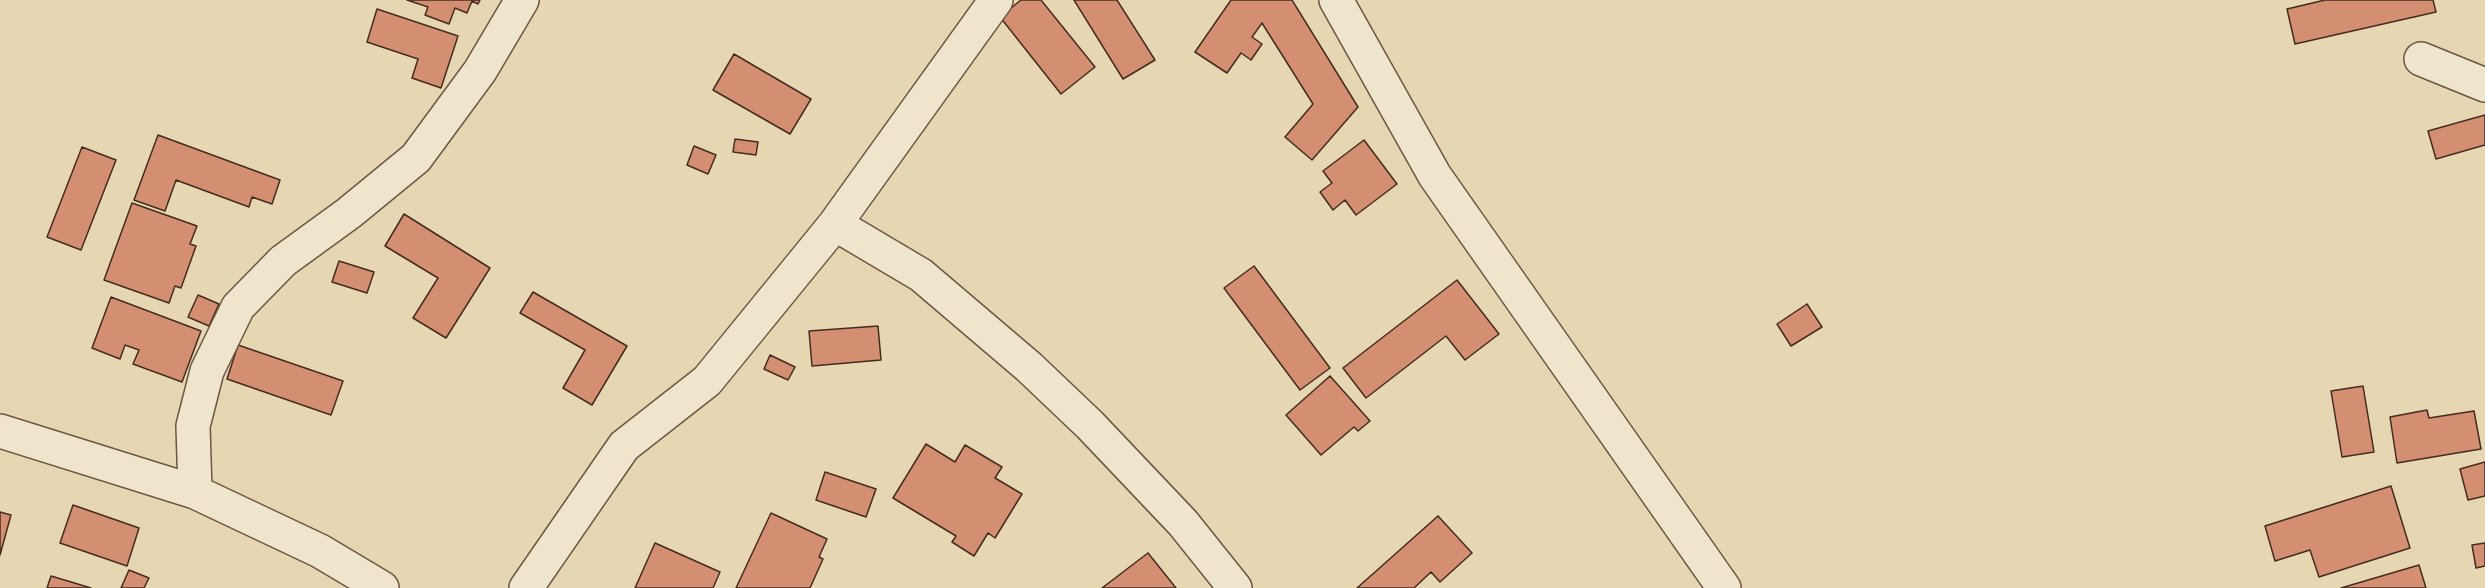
<!DOCTYPE html>
<style>
body{margin:0}
canvas{display:block;background:#e6d6b1}
</style>
<canvas width="2485" height="588"></canvas>
<script>
const ctx = document.querySelector('canvas').getContext('2d');
ctx.lineJoin = 'round';
function fill(path, color) {
  ctx.fillStyle = color;
  ctx.fill(path, 'evenodd');
}
function poly(rows) {
  const path = new Path2D();
  for (const r of rows) {
    path.moveTo(r[0], r[1]);
    for (let i = 2; i < r.length; i += 2) path.lineTo(r[i], r[i + 1]);
  }
  return path;
}
function strokePath(path, color, width, dash) {
  ctx.strokeStyle = color;
  ctx.lineWidth = width;
  ctx.lineCap = dash ? 'butt' : 'round';
  ctx.setLineDash(dash || []);
  ctx.stroke(path);
}
const building = poly([
 [407,0,480,0,478,4,472,1,467,13,455,8,449,24,425,15,428,7,407,0],
 [1021,0,1041,0,1095,67,1061,94,1000,17,1021,0],
 [1074,0,1117,0,1155,60,1123,79,1074,0],
 [1231,0,1292,0,1358,107,1312,160,1285,137,1313,104,1262,23,1252,37,1262,44,1251,60,1241,53,1227,73,1195,52,1231,0],
 [2325,0,2433,0,2436,12,2295,44,2287,9,2325,0],
 [377,9,458,36,441,88,412,78,418,59,367,42,377,9],
 [734,54,811,99,790,134,713,90,734,54],
 [2485,115,2485,145,2436,159,2428,131,2485,115],
 [158,135,280,180,272,204,252,197,249,207,176,180,165,211,134,200,158,135],
 [735,139,758,142,756,155,733,152,735,139],
 [1364,140,1397,184,1356,215,1345,200,1333,210,1320,192,1332,183,1323,171,1364,140],
 [694,146,716,155,708,174,687,165,694,146],
 [82,147,116,160,81,250,47,237,82,147],
 [132,203,197,226,190,244,196,246,181,288,175,286,169,303,104,280,132,203],
 [404,214,490,268,446,338,413,318,438,278,385,246,404,214],
 [339,261,374,272,367,293,332,282,339,261],
 [1254,266,1330,368,1300,390,1224,288,1254,266],
 [1457,280,1499,334,1465,360,1446,336,1366,398,1343,368,1457,280],
 [533,292,627,346,592,405,563,388,585,350,520,313,533,292],
 [198,295,219,304,209,326,188,317,198,295],
 [111,297,201,331,182,382,133,364,139,350,125,345,120,359,92,348,111,297],
 [1807,304,1822,327,1791,346,1777,324,1807,304],
 [878,326,881,360,812,366,809,331,878,326],
 [238,345,343,381,331,415,227,379,238,345],
 [770,355,795,367,788,380,764,369,770,355],
 [1330,376,1370,421,1358,431,1354,427,1321,455,1286,415,1330,376],
 [2363,386,2374,452,2342,457,2331,391,2363,386],
 [2427,410,2429,418,2474,411,2481,449,2397,463,2390,417,2427,410],
 [926,444,955,462,965,445,1002,467,995,478,1022,494,995,538,988,533,974,556,952,542,956,536,893,498,926,444],
 [2485,462,2485,496,2468,500,2460,469,2485,462],
 [825,472,876,489,866,517,816,500,825,472],
 [2391,486,2410,548,2319,577,2310,550,2275,561,2265,526,2391,486],
 [73,505,139,528,127,566,60,543,73,505],
 [0,512,11,515,0,555,0,512],
 [771,513,827,539,819,557,823,559,810,588,736,588,771,513],
 [1438,516,1472,553,1440,582,1431,572,1414,588,1357,588,1438,516],
 [655,543,720,572,713,588,635,588,655,543],
 [2485,543,2485,566,2476,568,2472,545,2485,543],
 [1148,553,1176,588,1102,588,1148,553],
 [2419,565,2426,588,2341,588,2419,565],
 [129,570,149,578,144,588,121,588,129,570],
 [51,576,91,588,47,588,51,576]
]);
const minor = poly([
 [1336,0,1435,176,1724,588],
 [2421,59,2485,85],
 [835,224,921,275,1029,367,1090,425,1183,523,1235,588],
 [0,431,195,492,320,551,382,588],
 [195,492,193,426,207,371,238,307,283,261,349,213,416,158,480,71,522,0],
 [526,588,624,446,707,381,835,224,996,0]
]);
fill(building, '#d48f72');
strokePath(building, '#442c1f', 1.5);
strokePath(minor, '#6c5644', 36);
strokePath(minor, '#efe4cc', 33);
</script>
